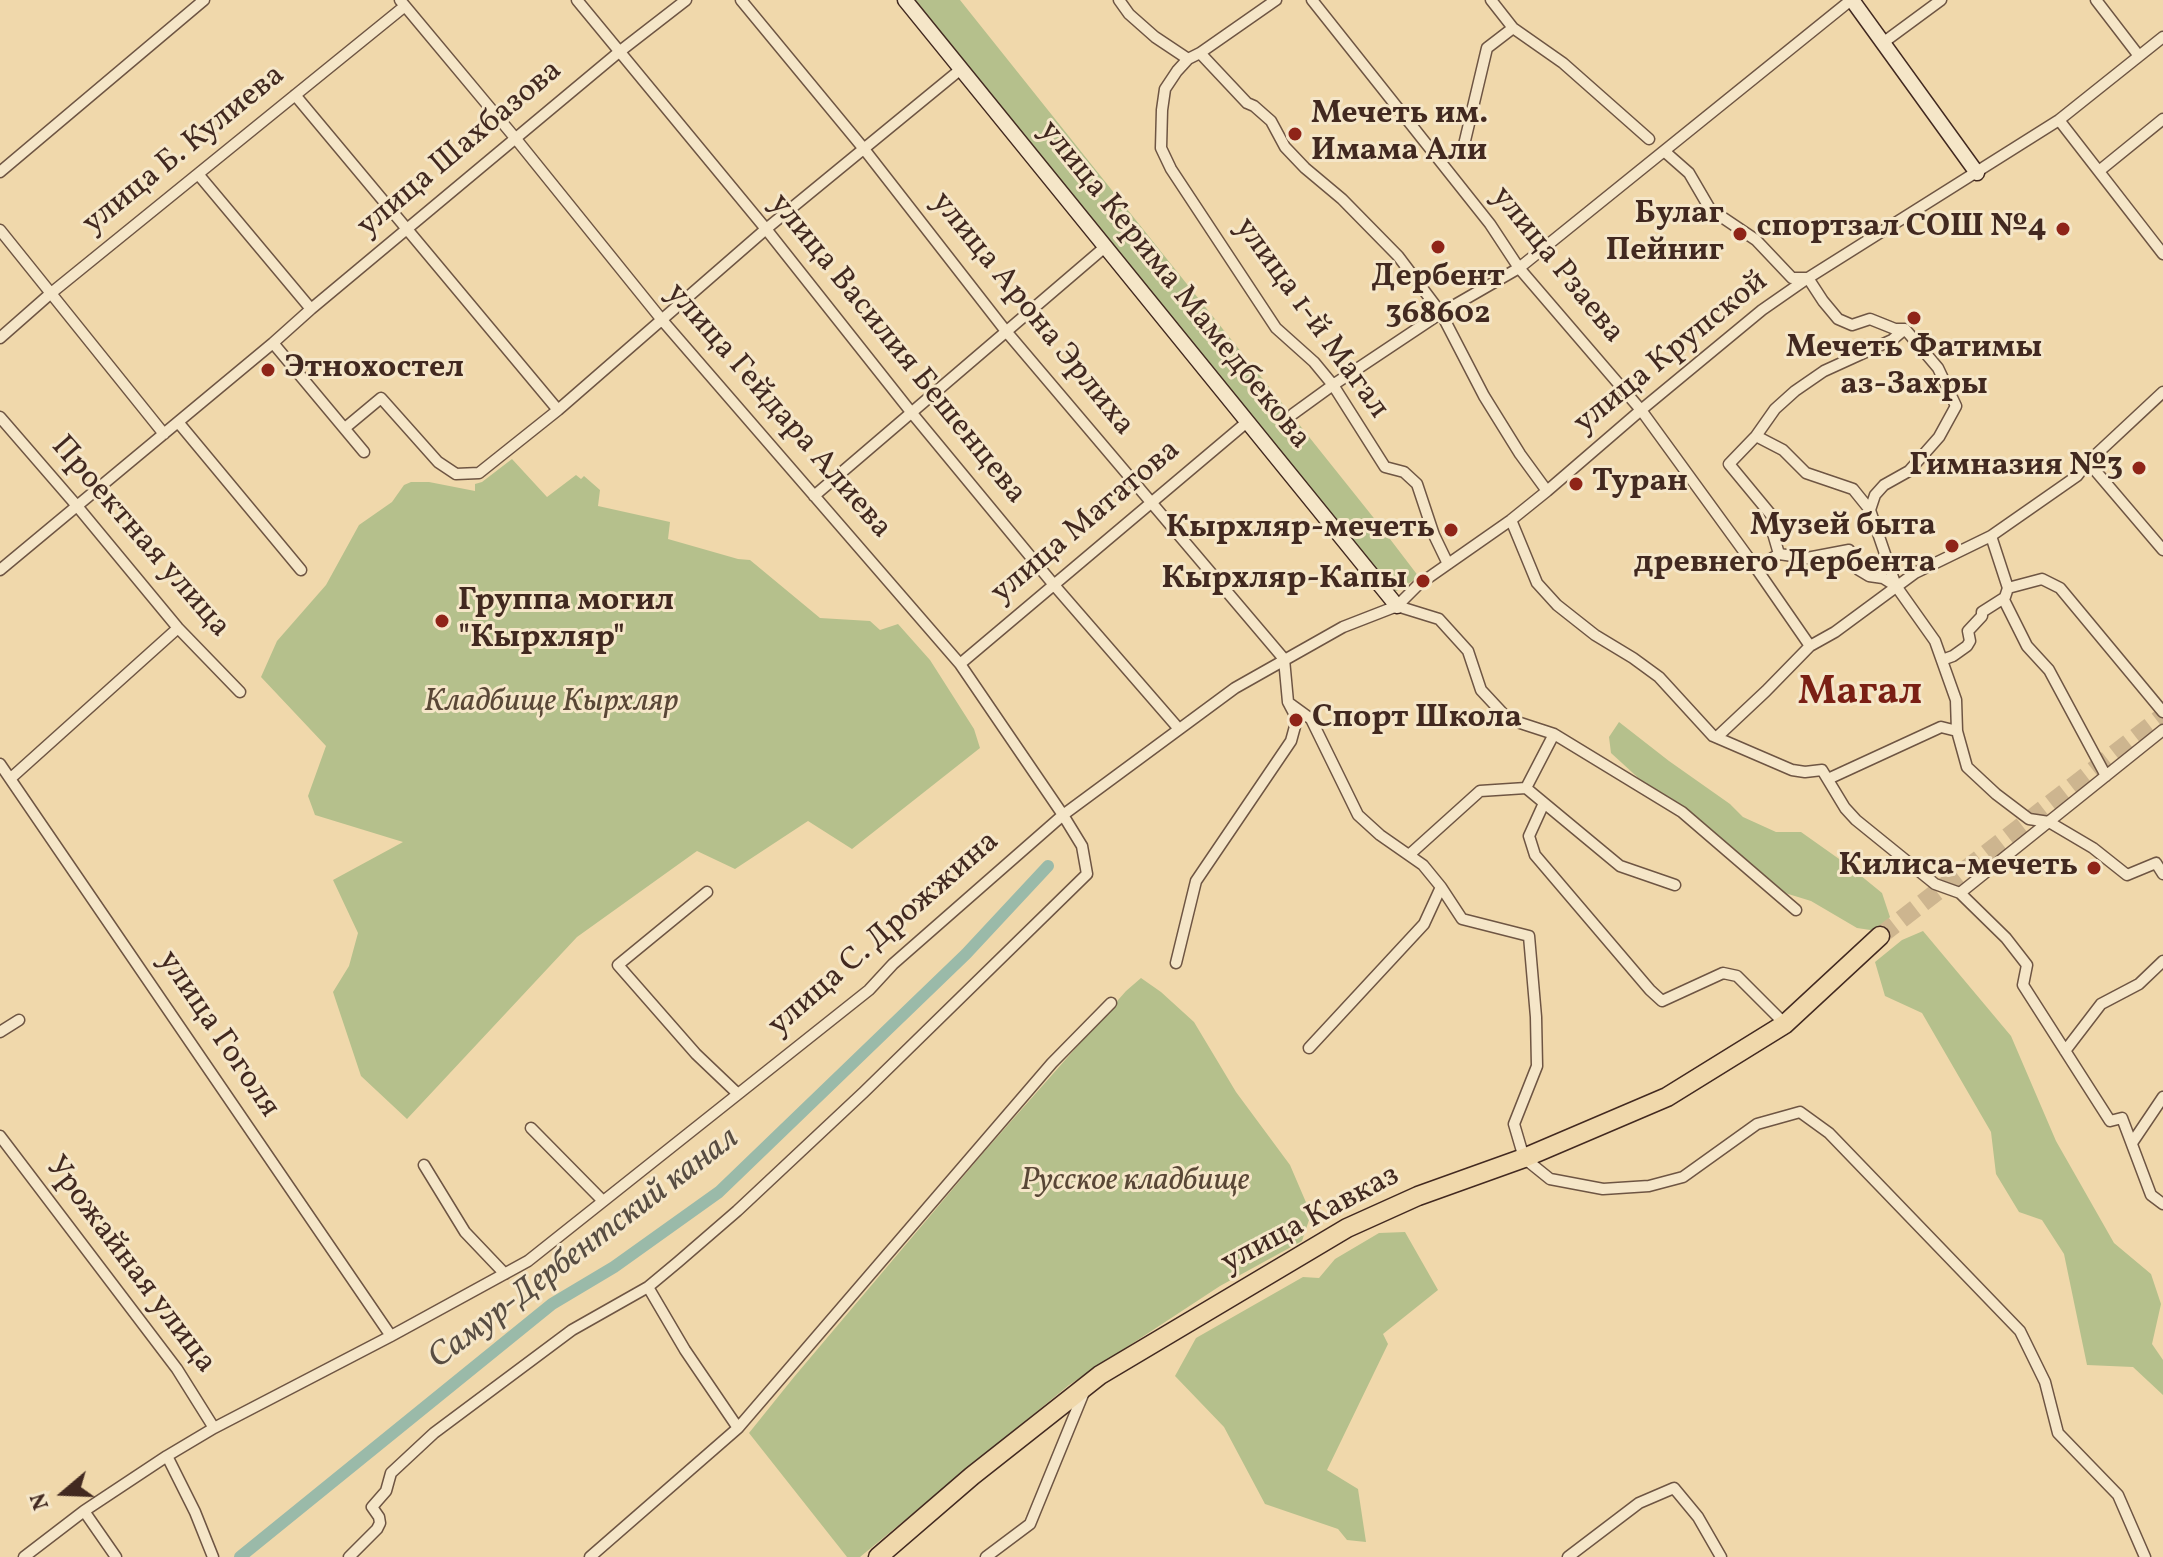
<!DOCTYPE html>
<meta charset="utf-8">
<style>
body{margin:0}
#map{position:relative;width:2163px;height:1557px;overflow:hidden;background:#f0d8ab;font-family:Vollkorn,serif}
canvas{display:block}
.north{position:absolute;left:24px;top:1453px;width:80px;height:80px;-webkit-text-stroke:6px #f5e6c8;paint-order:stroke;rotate:251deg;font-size:22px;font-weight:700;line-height:32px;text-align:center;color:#422920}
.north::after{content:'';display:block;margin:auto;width:28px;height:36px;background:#422920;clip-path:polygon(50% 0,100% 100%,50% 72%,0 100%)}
</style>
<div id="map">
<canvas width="2163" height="1557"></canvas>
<div class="north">N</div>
</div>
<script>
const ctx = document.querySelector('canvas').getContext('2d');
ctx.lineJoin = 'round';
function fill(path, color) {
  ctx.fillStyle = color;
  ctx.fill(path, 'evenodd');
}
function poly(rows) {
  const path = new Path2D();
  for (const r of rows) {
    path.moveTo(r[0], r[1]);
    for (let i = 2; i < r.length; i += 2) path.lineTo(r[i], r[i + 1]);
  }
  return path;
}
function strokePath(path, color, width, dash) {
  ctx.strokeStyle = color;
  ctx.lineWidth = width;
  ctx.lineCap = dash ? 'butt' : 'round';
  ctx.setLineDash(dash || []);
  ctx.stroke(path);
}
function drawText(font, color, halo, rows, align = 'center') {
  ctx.font = font + ' Vollkorn,serif';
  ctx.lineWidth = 6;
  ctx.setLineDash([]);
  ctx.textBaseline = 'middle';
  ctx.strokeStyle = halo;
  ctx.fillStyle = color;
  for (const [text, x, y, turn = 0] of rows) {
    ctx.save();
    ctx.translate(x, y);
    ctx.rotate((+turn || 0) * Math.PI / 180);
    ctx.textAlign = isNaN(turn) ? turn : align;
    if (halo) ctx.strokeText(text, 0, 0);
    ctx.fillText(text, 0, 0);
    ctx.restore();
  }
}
const green = poly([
 [915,0,960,0,1377,522,1419,577,1395,592],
 [512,459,547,497,576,475,581,479,584,476,600,490,598,506,670,522,668,539,738,559,750,560,820,618,870,621,880,630,898,624,930,660,974,729,980,748,852,849,808,821,735,869,697,851,577,937,407,1119,361,1076,333,992,349,966,358,933,333,880,403,842,315,815,308,796,326,746,261,677,277,641,326,585,359,525,392,502,404,485,411,482,429,482,475,491,475,484,482,482],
 [1619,722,1669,761,1730,804,1743,817,1776,832,1801,832,1849,866,1882,893,1890,917,1877,931,1857,928,1811,901,1785,893,1753,865,1716,849,1611,753,1609,737],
 [1923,931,2011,1036,2056,1141,2114,1243,2151,1274,2161,1304,2152,1344,2163,1360,2163,1395,2133,1367,2087,1365,2064,1254,2042,1220,2019,1212,1996,1174,1991,1132,1922,1013,1885,996,1875,962,1902,940],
 [1141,978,1161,992,1194,1022,1236,1092,1290,1165,1311,1214,1302,1241,1220,1286,1069,1385,860,1557,847,1557,749,1433,794,1377,984,1152,1126,991],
 [1405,1232,1438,1290,1383,1334,1388,1344,1327,1470,1358,1489,1366,1542,1347,1540,1338,1529,1265,1504,1224,1427,1175,1376,1196,1338,1303,1277,1319,1278,1335,1259,1379,1233]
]);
const canal = poly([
 [240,1557,552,1304,614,1267,719,1192,966,954,1048,866]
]);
const streetTunnel = poly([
 [1453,156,1463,149]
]);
const highwayTunnel = poly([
 [1880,936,2163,716]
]);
const street = poly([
 [577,0,766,229,911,412,1054,585,1179,729],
 [741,0,864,149,1005,330,1284,659,1288,702,1297,719,1291,741,1196,881,1176,963],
 [1119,0,1129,14,1155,37,1188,59],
 [1276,0,1200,53,1188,59,1177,71,1165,89,1162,110,1161,148,1171,169,1276,328,1314,362,1333,385,1385,467,1404,472,1417,484,1434,535,1448,564],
 [1312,0,1490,224,1519,268,1641,410,1756,568,1810,646],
 [1491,0,1513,28,1563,63,1649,139],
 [2096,0,2139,56],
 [1884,42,1941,0],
 [1200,53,1247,103,1254,106,1271,121,1285,147,1305,168,1342,199,1398,256,1441,313,1484,396,1520,454,1547,491],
 [295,95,558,410],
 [2059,120,2163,254],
 [1463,149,1487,48,1513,28],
 [1664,151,1689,173,1710,209,1756,240,1792,278,1808,278,1823,301,1838,319,1852,325,1870,319,1895,329,1905,329,1938,368,1956,406,1939,437,1909,471,1884,485,1875,495,1870,510],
 [2099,171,2163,119],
 [0,172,204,0],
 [198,174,311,309],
 [0,230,164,434],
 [0,338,50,294,405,6],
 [273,343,364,452],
 [1293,414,1333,385,1441,313,1519,268,1851,0],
 [0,417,77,506,178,628,240,692],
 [178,422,301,570],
 [345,428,381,398,438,462,456,474,479,473,558,410,766,229,961,69],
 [1756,436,1783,450,1806,473,1853,489,1870,510,1896,586,1935,641,1956,700,1957,731,1967,767,1996,794,2029,819,2049,822,2093,848,2127,875,2156,863,2163,874],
 [2088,462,2163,550],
 [814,496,1105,247],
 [1772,516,1729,464,1756,436,1775,409,1795,391,1824,371,1892,340,1905,329],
 [1511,520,1537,583,1557,605,1595,635,1633,658,1659,677,1713,736,1792,770,1805,772,1822,770,1845,808,1856,820,1935,884,1960,893,2006,938,2027,965,2023,985,2110,1121,2122,1118,2151,1195,2163,1204],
 [1772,530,1779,554],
 [1991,536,2008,588,2004,600,2027,646,2049,670,2106,776],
 [1756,568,1779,554,1807,558,1849,550,1859,570,1869,576,1883,578,1896,586],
 [0,570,273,343,311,309,619,52,686,0],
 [2008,588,2042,579,2060,588,2163,712],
 [1397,606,1439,619,1468,651,1481,690,1508,719,1554,734,1682,812,1796,910],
 [1942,660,1953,656,1967,646,1970,641,1968,631,1982,616,1982,612,2004,598],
 [960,664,1247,422],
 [1289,703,1311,719,1358,815,1380,835,1423,865,1441,887,1424,924,1309,1048],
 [1717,737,1766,691,1810,646,1835,632,1915,573,1991,536,2077,476,2088,462,2163,392],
 [0,764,391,1336],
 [11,778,178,628],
 [1828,779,1941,727,1957,731],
 [1526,788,1554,734],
 [1544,803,1529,836,1535,855,1650,990,1662,1001,1723,973,1737,976,1785,1024],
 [1409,855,1480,791,1526,788,1620,866,1675,885],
 [1441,887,1462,919,1529,936,1536,1017,1537,1066,1514,1124,1524,1158,1550,1179,1603,1189,1649,1186,1683,1177,1757,1124,1800,1112,1829,1133,2020,1331,2045,1382,2058,1433,2118,1495,2145,1557],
 [707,892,618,965,696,1054,738,1094],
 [1960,893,2163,730],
 [0,1032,19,1020],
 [2065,1051,2101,1004,2139,984,2163,961],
 [531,1128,603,1201],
 [0,1136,177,1369,214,1428],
 [2132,1143,2163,1097],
 [424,1165,465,1232,505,1274],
 [648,1287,685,1350,738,1428],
 [167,1456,195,1512,213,1557],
 [84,1511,116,1557],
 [24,1557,84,1511,167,1456,214,1428,391,1336,528,1261,869,990,893,964,1063,815,1235,688,1343,627,1397,606,1418,585,1511,520,1547,491,1641,410,1762,310,1808,278,2059,120,2163,37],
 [349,1557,377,1529,380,1523,379,1517,372,1507,386,1491,391,1473,434,1433,572,1330,648,1287,678,1262,737,1211,864,1092,1087,874,1082,846,1063,815,960,664,662,320,516,139,400,0],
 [590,1557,738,1428,1052,1063,1111,1003],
 [986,1557,1030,1524,1084,1392],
 [1568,1557,1639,1503,1674,1488,1698,1517,1721,1557]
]);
const secondary = poly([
 [905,0,1397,606],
 [1852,0,1977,173]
]);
const highway = poly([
 [878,1557,972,1476,1100,1375,1347,1228,1418,1196,1524,1158,1667,1097,1785,1024,1880,936]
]);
const markers = [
 [1295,134,8,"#8f2418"],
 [2063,229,8,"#8f2418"],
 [1740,234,8,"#8f2418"],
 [1438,247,8,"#8f2418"],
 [1914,318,8,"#8f2418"],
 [268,370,8,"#8f2418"],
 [2139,468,8,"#8f2418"],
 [1576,484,8,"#8f2418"],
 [1451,530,8,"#8f2418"],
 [1952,546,8,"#8f2418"],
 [1423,581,8,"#8f2418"],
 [442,621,8,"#8f2418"],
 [1296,720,8,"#8f2418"],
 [2094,868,8,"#8f2418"]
];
const poiNames = [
 ["Мечеть им.",1311,116,"left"],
 ["Имама Али",1311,153,"left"],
 ["Булаг",1724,216],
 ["Пейниг",1724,253],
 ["спортзал СОШ №4",2047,229],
 ["Дербент",1438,279,"center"],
 ["368602",1438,316,"center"],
 ["Мечеть Фатимы",1914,350,"center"],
 ["аз-Захры",1914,387,"center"],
 ["Этнохостел",284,370,"left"],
 ["Гимназия №3",2123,468],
 ["Туран",1592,484,"left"],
 ["Музей быта",1936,528],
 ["древнего Дербента",1936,565],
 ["Кырхляр-мечеть",1435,530],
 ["Кырхляр-Капы",1407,581],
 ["Группа могил",458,603,"left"],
 ["\"Кырхляр\"",458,640,"left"],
 ["Спорт Школа",1312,720,"left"],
 ["Килиса-мечеть",2078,868]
];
const streetNames = [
 ["улица Шахбазова",461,150,-40],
 ["улица Б. Кулиева",185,151,-39],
 ["улица Рзаева",1556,266,51],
 ["улица Керима Мамедбекова",1173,286,51],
 ["улица Арона Эрлиха",1031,315,51],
 ["улица 1-й Магал",1310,319,54],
 ["улица Василия Бешенцева",896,350,51],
 ["улица Крупской",1672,354,-39],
 ["улица Гейдара Алиева",777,412,49],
 ["улица Мататова",1087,523,-40],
 ["Проектная улица",139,538,49],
 ["улица С. Дрожжина",885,935,-41],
 ["улица Гоголя",217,1035,56],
 ["улица Кавказ",1311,1221,-28],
 ["Урожайная улица",129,1266,53]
];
const parkNames = [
 ["Кладбище Кырхляр",551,704],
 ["Русское кладбище",1135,1183]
];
const waterNames = [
 ["Самур-Дербентский канал",585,1250,-37]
];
const districtNames = [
 ["Магал",1860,696]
];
fill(green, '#b5c08c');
strokePath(canal, '#9abaa9', 12);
strokePath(streetTunnel, '#cdb58f', 10, [10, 5]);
strokePath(highwayTunnel, '#cdb58f', 18, [18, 9]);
strokePath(street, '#6e5543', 13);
strokePath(secondary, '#422920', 17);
strokePath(highway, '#422920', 21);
strokePath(street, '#f5e6c8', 10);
strokePath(secondary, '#f5e6c8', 14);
strokePath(highway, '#f0d8ab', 18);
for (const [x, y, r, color] of markers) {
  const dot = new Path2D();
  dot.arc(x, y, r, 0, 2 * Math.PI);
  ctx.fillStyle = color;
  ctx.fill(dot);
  strokePath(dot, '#f5e6c8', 3);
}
drawText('bold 32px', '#422920', '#f5e6c8', poiNames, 'right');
drawText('32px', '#422920', '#f5e6c8', streetNames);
drawText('italic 32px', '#594736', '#f5e6c8', parkNames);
drawText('italic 34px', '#584d42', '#f5e6c8', waterNames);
drawText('bold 40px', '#7a1f14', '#f5e6c8', districtNames);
</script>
